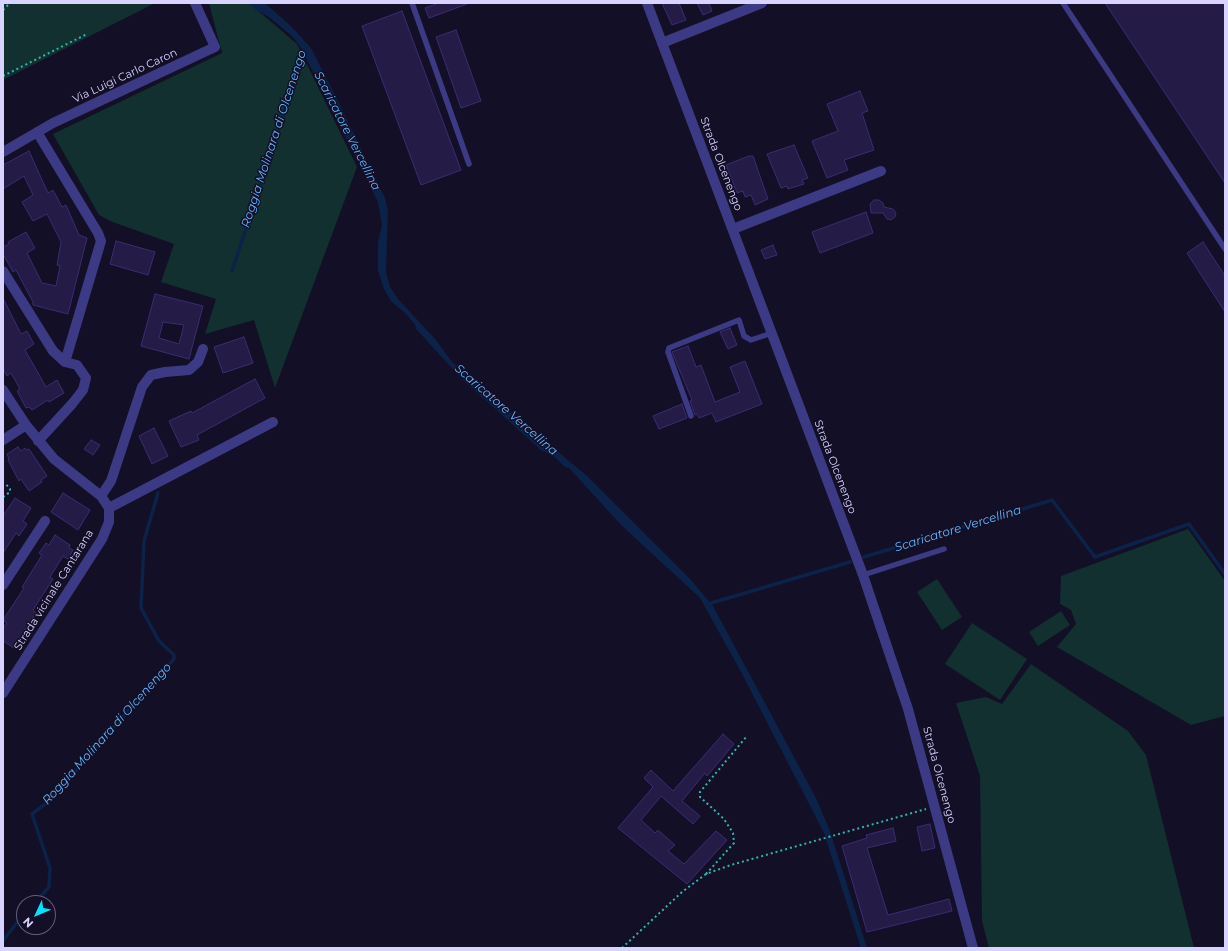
<!DOCTYPE html>
<style>
body{margin:0}
#map{position:relative;width:1228px;height:951px;overflow:hidden;background:#130f26;font-family:Montserrat,sans-serif}
canvas{display:block}
.frame{position:absolute;inset:0;border:4px solid #d9d4ff;pointer-events:none}
.north{position:absolute;left:16px;top:895px;width:40px;height:40px;box-sizing:border-box;background:#130f26;border:1px solid #625e7d;border-radius:50%;rotate:226deg;font-size:11px;font-weight:700;line-height:16px;text-align:center;color:#d9d4ff}
.north::after{content:'';display:block;margin:auto;width:14px;height:18px;background:#00e5ff;clip-path:polygon(50% 0,100% 100%,50% 72%,0 100%)}
</style>
<div id="map">
<canvas width="1228" height="951"></canvas>
<div class="frame"></div>
<div class="north">N</div>
</div>
<script>
const ctx = document.querySelector('canvas').getContext('2d');
ctx.lineJoin = 'round';
function fill(path, color) {
  ctx.fillStyle = color;
  ctx.fill(path, 'evenodd');
}
function poly(rows) {
  const path = new Path2D();
  for (const r of rows) {
    path.moveTo(r[0], r[1]);
    for (let i = 2; i < r.length; i += 2) path.lineTo(r[i], r[i + 1]);
  }
  return path;
}
function strokePath(path, color, width, dash) {
  ctx.strokeStyle = color;
  ctx.lineWidth = width;
  ctx.lineCap = dash ? 'butt' : 'round';
  ctx.setLineDash(dash || []);
  ctx.stroke(path);
}
function drawText(font, color, halo, rows, align = 'center') {
  ctx.font = font + ' Montserrat,sans-serif';
  ctx.lineWidth = 3;
  ctx.setLineDash([]);
  ctx.textBaseline = 'middle';
  ctx.strokeStyle = halo;
  ctx.fillStyle = color;
  for (const [text, x, y, turn = 0] of rows) {
    ctx.save();
    ctx.translate(x, y);
    ctx.rotate((+turn || 0) * Math.PI / 180);
    ctx.textAlign = isNaN(turn) ? turn : align;
    if (halo) ctx.strokeText(text, 0, 0);
    ctx.fillText(text, 0, 0);
    ctx.restore();
  }
}
const green = poly([
 [3,3,155,3,3,80],
 [209,3,249,3,297,44,357,167,275,388,254,320,205,334,216,299,161,282,174,244,110,221,99,215,53,134,222,53],
 [1188,529,1225,581,1225,716,1191,725,1057,647,1076,624,1071,610,1060,604,1061,576],
 [937,579,962,617,942,630,917,592],
 [1061,611,1070,625,1038,646,1029,632],
 [972,623,1027,659,1000,700,945,664],
 [1031,664,1128,731,1146,755,1194,948,989,948,982,921,980,776,956,703,986,697,1002,704]
]);
const water = poly([
 [249,3,265,3,293,28,311,48,339,103,385,198,388,210,386,272,390,287,399,300,436,340,452,362,486,391,490,391,496,397,497,401,586,475,691,580,713,606,816,798,830,831,867,948,861,948,824,833,741,672,700,598,621,525,569,468,565,467,555,457,541,450,462,379,416,329,415,325,406,314,391,301,384,289,378,271,378,242,382,225,378,202,301,48,293,37,269,17,256,10]
]);
const stream = poly([
 [232,271,305,50],
 [864,557,1052,500,1095,557,1189,524,1225,574],
 [708,604,850,562],
 [35,903,49,887,50,868,32,814,49,801,174,659,174,655,159,641,141,608,144,541,158,493],
 [3,941,24,913]
]);
const building = poly([
 [439,3,467,3,467,4,429,18,425,8,439,3],
 [662,3,679,3,686,20,672,25,662,3],
 [697,3,709,3,712,11,703,15,697,3],
 [1105,3,1225,3,1225,183,1105,3],
 [402,11,461,170,421,185,362,26,402,11],
 [456,30,481,101,461,108,436,37,456,30],
 [860,91,868,111,862,113,874,150,844,160,848,170,827,178,812,141,838,131,827,104,860,91],
 [794,145,808,178,802,180,804,184,788,189,787,186,781,188,767,154,794,145],
 [29,151,48,193,53,190,62,207,66,205,79,235,87,238,68,314,33,305,33,302,16,270,13,272,3,254,3,247,9,244,8,242,26,232,35,248,27,253,42,283,56,286,60,266,57,265,61,242,47,214,33,221,22,202,33,195,24,176,3,189,3,165,29,151],
 [749,156,753,156,768,199,755,205,751,195,745,197,743,191,737,193,726,165,749,156],
 [874,200,879,200,883,203,884,207,893,209,896,213,895,217,891,220,887,219,883,213,871,213,870,204,874,200],
 [866,212,873,233,820,253,812,232,866,212],
 [116,241,155,252,148,275,110,264,116,241],
 [1203,242,1225,276,1225,312,1187,253,1203,242],
 [773,245,777,255,765,259,761,250,773,245],
 [155,294,203,306,189,359,141,346,155,294],
 [163,322,184,325,179,344,159,338,163,322],
 [3,298,21,334,27,331,34,344,25,350,46,387,57,380,64,393,49,402,48,400,32,410,29,407,26,408,17,391,20,389,11,373,7,376,3,369,3,298],
 [730,328,737,345,728,349,720,332,730,328],
 [244,337,253,363,223,373,214,347,244,337],
 [688,346,696,367,701,365,715,402,740,392,730,367,745,361,762,404,716,422,712,413,699,418,697,414,695,415,690,401,692,400,672,352,688,346],
 [255,379,265,398,197,435,199,440,181,447,169,421,191,411,192,413,255,379],
 [682,404,687,418,659,429,653,416,682,404],
 [154,428,168,456,152,464,139,436,154,428],
 [91,440,100,445,93,455,84,449,91,440],
 [18,447,21,451,25,448,26,450,29,449,47,476,41,480,42,482,29,491,21,479,19,481,8,460,9,459,7,454,18,447],
 [63,493,90,510,78,530,51,512,63,493],
 [15,498,31,508,23,521,27,524,19,536,16,533,3,553,3,516,15,498],
 [55,535,70,545,69,548,73,550,68,559,63,556,50,577,53,579,33,610,36,613,14,648,3,641,3,628,7,623,3,620,24,588,22,587,42,555,39,553,46,543,49,545,55,535],
 [723,734,734,744,707,776,705,773,682,801,700,816,693,824,661,796,641,820,655,833,658,830,675,845,668,851,684,864,716,831,727,840,687,884,618,828,653,787,644,778,651,770,673,791,723,734],
 [930,824,935,848,922,851,917,827,930,824],
 [893,828,896,841,867,848,888,915,949,899,952,911,867,932,842,846,867,838,866,835,893,828]
]);
const path = poly([
 [3,10,10,3],
 [3,76,87,34],
 [3,497,10,492,10,489,5,483],
 [706,874,734,843,733,833,724,819,700,797,700,792,747,736],
 [622,948,682,892,706,874,731,865,926,809]
]);
const service = poly([
 [412,3,469,164],
 [1063,3,1225,249],
 [691,416,668,352,669,348,739,320,744,336,751,340,772,333],
 [863,575,944,549]
]);
const minor = poly([
 [662,43,762,3],
 [37,132,98,233,101,241,65,362],
 [3,152,53,123,215,47,195,3],
 [733,229,881,171],
 [3,271,53,351,65,362,77,365,86,378,83,390,72,404,38,441],
 [3,390,26,425,54,459,101,496,109,508,109,522,102,539,3,693],
 [3,440,26,425],
 [101,496,111,481,142,387,151,375,165,372,189,370,198,362,203,349],
 [109,508,273,422],
 [3,585,45,521]
]);
const tertiary = poly([
 [647,3,863,575,908,709,973,948]
]);
const streetNames = [
 ["Via Luigi Carlo Caron",125,76,-25],
 ["Strada Olcenengo",721,164,69],
 ["Strada Olcenengo",835,467,69],
 ["Strada vicinale Cantarana",54,590,-58],
 ["Strada Olcenengo",939,775,75]
];
const waterNames = [
 ["Scaricatore Vercellina",347,131,63],
 ["Roggia Molinara di Olcenengo",274,139,-72],
 ["Scaricatore Vercellina",506,410,41],
 ["Scaricatore Vercellina",958,529,-17],
 ["Roggia Molinara di Olcenengo",107,734,-48]
];
fill(green, '#12302f');
fill(water, '#0c2248');
strokePath(stream, '#0c2248', 3.5);
fill(building, '#241b47');
strokePath(building, '#3b2d73', 1);
strokePath(path, '#2fb8b0', 2, [2, 3]);
strokePath(service, '#3d3a85', 5.5);
strokePath(minor, '#3d3a85', 10);
strokePath(tertiary, '#3d3a85', 10);
drawText('11px', '#d9d4ff', '#130f26', streetNames);
drawText('italic 12px', '#62b6ff', '#130f26', waterNames);
</script>
